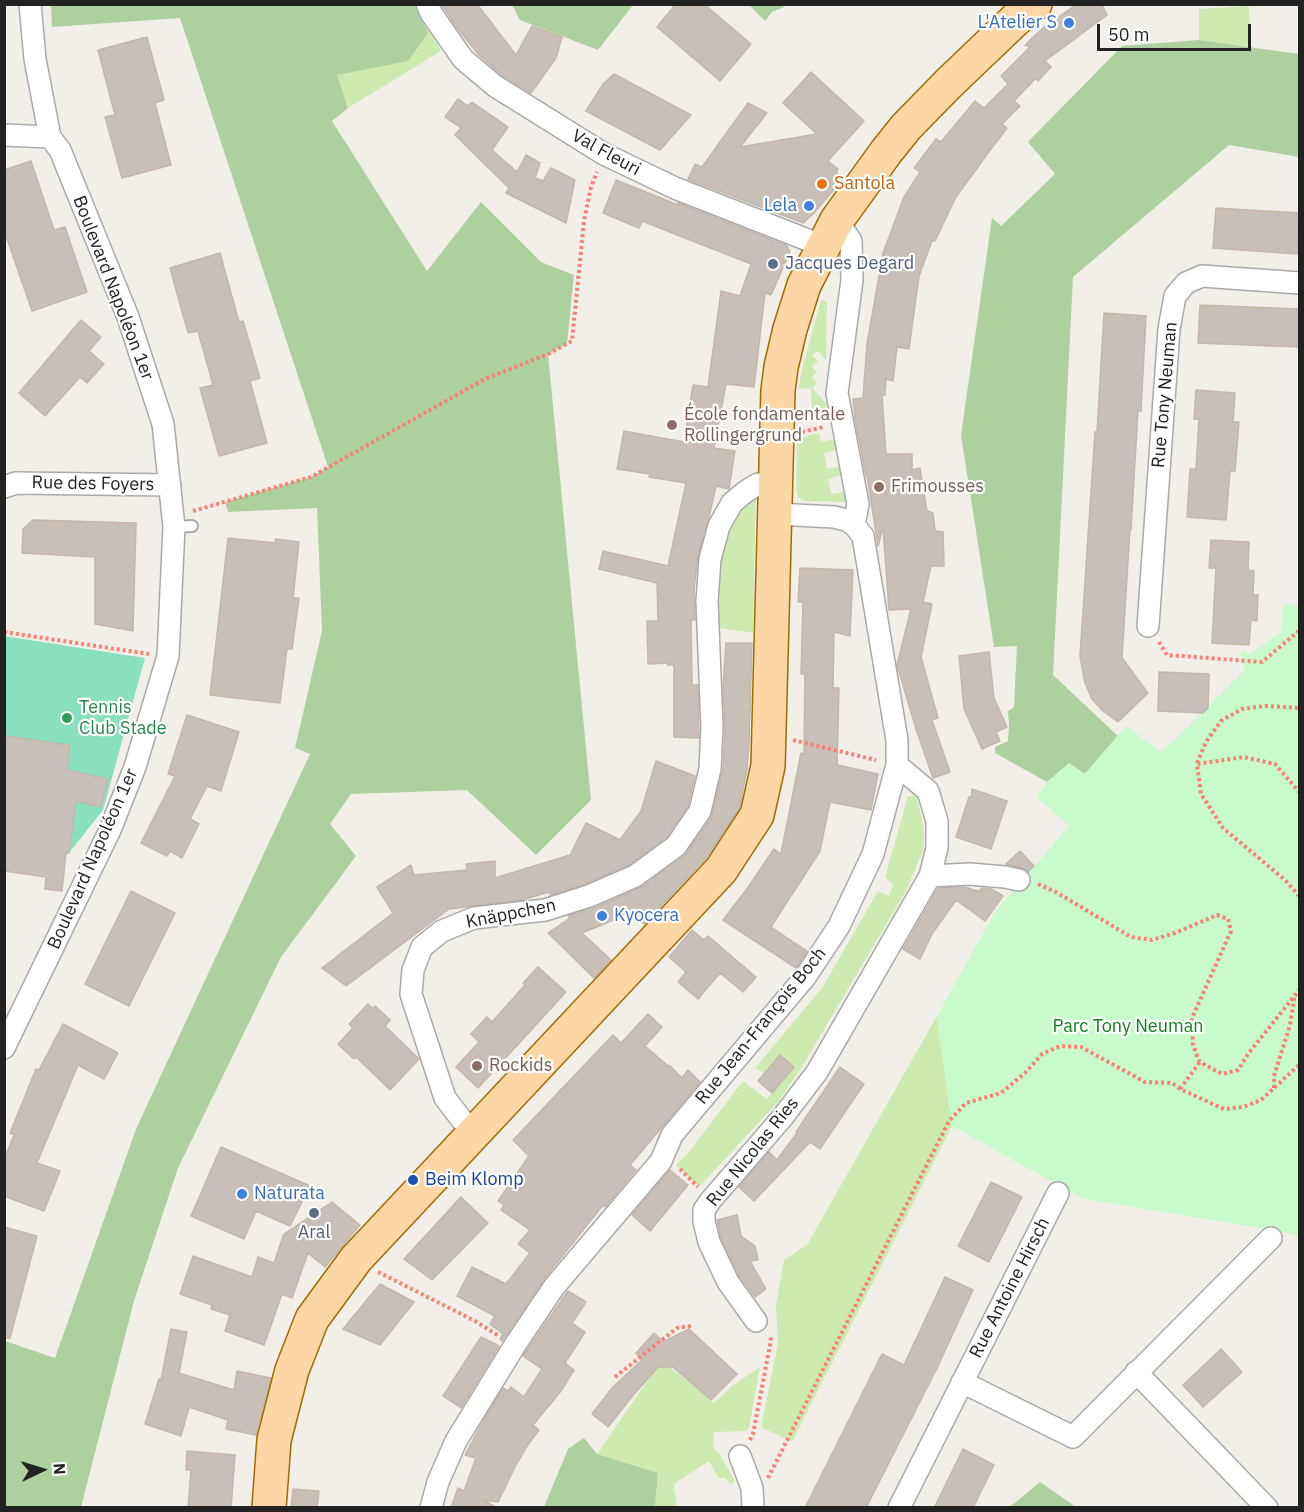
<!DOCTYPE html>
<meta charset="utf-8">
<style>
body{margin:0}
#map{position:relative;width:1304px;height:1512px;overflow:hidden;background:#f2efe9;font-family:"IBM Plex Sans",sans-serif}
canvas{display:block}
.frame{position:absolute;inset:0;border:6px solid #222;pointer-events:none}
.north{position:absolute;left:12px;top:1440px;width:60px;height:60px;-webkit-text-stroke:4px #fff;paint-order:stroke;rotate:86deg;font-size:16px;font-weight:700;line-height:24px;text-align:center;color:#222}
.north::after{content:'';display:block;margin:auto;width:21px;height:27px;background:#222;clip-path:polygon(50% 0,100% 100%,50% 72%,0 100%)}
.scale{position:absolute;left:1097px;top:24px;width:154px;height:27px;box-sizing:border-box;border:3px solid #222;border-top:0;padding-left:8px;font-size:18px;line-height:21px;white-space:nowrap;color:#222;-webkit-text-stroke:4px #fff;paint-order:stroke}
</style>
<div id="map">
<canvas width="1304" height="1512"></canvas>
<div class="frame"></div>
<div class="north">N</div>
<div class="scale">50 m</div>
</div>
<script>
const ctx = document.querySelector('canvas').getContext('2d');
ctx.lineJoin = 'round';
function fill(path, color) {
  ctx.fillStyle = color;
  ctx.fill(path, 'evenodd');
}
function poly(rows) {
  const path = new Path2D();
  for (const r of rows) {
    path.moveTo(r[0], r[1]);
    for (let i = 2; i < r.length; i += 2) path.lineTo(r[i], r[i + 1]);
  }
  return path;
}
function strokePath(path, color, width, dash) {
  ctx.strokeStyle = color;
  ctx.lineWidth = width;
  ctx.lineCap = dash ? 'butt' : 'round';
  ctx.setLineDash(dash || []);
  ctx.stroke(path);
}
function drawText(font, color, halo, rows, align = 'center') {
  ctx.font = font + ' "IBM Plex Sans",sans-serif';
  ctx.lineWidth = 4.5;
  ctx.setLineDash([]);
  ctx.textBaseline = 'middle';
  ctx.strokeStyle = halo;
  ctx.fillStyle = color;
  for (const [text, x, y, turn = 0] of rows) {
    ctx.save();
    ctx.translate(x, y);
    ctx.rotate((+turn || 0) * Math.PI / 180);
    ctx.textAlign = isNaN(turn) ? turn : align;
    if (halo) ctx.strokeText(text, 0, 0);
    ctx.fillText(text, 0, 0);
    ctx.restore();
  }
}
const grass = poly([
 [315,4,417,5,441,51,348,108,313,5],
 [1249,6,1250,47,1199,40,1199,9],
 [821,300,824,300,827,303,826,360,818,351,812,355,818,361,812,367,817,372,812,377,817,383,812,388,826,403,830,421,812,421,811,388,799,389,801,374],
 [819,433,821,442,834,439,837,450,824,453,827,469,840,466,842,475,828,479,831,494,846,491,845,502,805,501,799,498,796,491,797,438],
 [756,493,753,633,713,627,723,527],
 [908,796,916,796,924,827,924,848,906,891,800,1070,778,1102,699,1187,676,1165,689,1152,743,1081,767,1099,794,1067,780,1055,764,1073,755,1068,822,988,878,891,889,896,893,884,885,878],
 [937,1016,952,1126,792,1442,761,1427,778,1343,776,1304,784,1260,807,1245],
 [657,1367,669,1367,688,1381,714,1403,732,1386,760,1367,749,1428,747,1431,714,1432,713,1448,719,1453,735,1481,731,1485,724,1477,719,1479,709,1461,674,1484,677,1507,655,1507,658,1473,597,1454]
]);
const forest = poly([
 [51,5,414,5,428,33,408,61,337,75,348,108,332,121,427,271,481,202,541,262,574,275,567,344,548,354,591,800,536,855,467,790,351,794,330,824,356,856,281,957,178,1168,134,1301,81,1507,5,1508,5,1341,55,1358,136,1129,310,754,295,748,322,631,317,508,228,512,225,502,311,477,328,467,180,18,52,27],
 [512,5,633,5,598,50,520,20],
 [749,5,783,5,784,7,772,12,765,21],
 [1199,40,1299,54,1299,157,1229,145,1073,277,1053,675,1118,736,1085,774,1069,764,1047,782,995,753,995,747,1008,741,1009,726,1008,711,1014,707,1017,646,994,647,961,435,992,218,1001,226,1055,174,1028,142,1122,46],
 [584,1438,597,1454,658,1473,655,1507,544,1507,568,1449],
 [1040,1482,1076,1507,1010,1507]
]);
const park = poly([
 [1283,604,1299,605,1299,1238,1290,1233,1083,1199,952,1126,937,1016,995,912,1069,826,1037,797,1047,782,1069,763,1085,774,1126,726,1161,752,1185,730,1245,670,1241,664,1242,652,1250,654,1281,632]
]);
const pitch = poly([
 [4,636,145,658,103,810,69,853,56,852,5,855]
]);
const building = poly([
 [441,4,477,4,516,55,532,26,562,37,556,58,531,93,503,76,479,55,457,28,441,4],
 [676,4,704,4,751,44,720,81,657,27,676,4],
 [1077,4,1102,4,1107,15,1045,61,1051,67,1038,81,1036,78,1014,101,1020,106,1002,124,1007,128,991,149,956,197,935,241,932,241,919,276,909,349,897,347,893,381,886,379,885,395,882,395,886,454,912,454,912,470,920,468,927,511,933,513,935,531,943,532,944,566,931,566,923,602,932,604,921,657,938,718,932,720,950,772,933,778,916,729,897,665,911,609,889,610,883,527,878,546,867,476,866,476,855,419,853,399,863,398,867,344,883,253,904,197,920,172,914,168,936,139,941,142,975,101,984,108,1008,84,1001,76,1030,47,1025,45,1044,27,1077,4],
 [147,37,164,100,155,103,171,165,122,178,105,117,115,115,98,50,147,37],
 [811,72,864,121,828,161,838,169,836,172,843,179,813,214,803,223,688,179,695,164,702,167,748,103,767,113,740,147,817,134,783,103,811,72],
 [614,74,691,115,660,150,586,111,603,84,614,74],
 [458,99,468,106,472,102,508,127,492,150,517,172,526,155,540,163,535,178,543,181,551,168,575,180,566,223,506,193,509,188,455,135,461,128,445,117,458,99],
 [31,161,54,230,65,227,87,292,32,311,4,230,4,170,31,161],
 [616,180,678,205,678,203,787,246,790,252,771,295,765,293,754,387,726,384,714,448,735,451,729,489,716,486,709,517,698,556,694,589,695,620,691,620,692,685,698,685,699,738,674,737,674,665,667,665,668,663,648,664,647,621,658,621,657,583,599,569,603,551,668,566,686,483,649,477,650,474,617,469,624,431,684,442,693,385,708,387,721,291,740,296,751,264,642,221,639,228,603,213,616,180],
 [1216,208,1299,213,1298,254,1213,248,1216,208],
 [220,253,239,322,243,321,260,378,250,381,267,443,219,456,200,388,213,385,198,331,188,333,170,268,220,253],
 [1200,305,1299,309,1299,347,1198,343,1200,305],
 [1104,313,1146,316,1141,411,1138,410,1131,529,1130,529,1122,658,1148,693,1118,722,1103,711,1092,699,1085,683,1080,656,1095,432,1097,432,1104,313],
 [81,320,101,337,89,351,104,364,87,383,80,377,45,416,19,393,81,320],
 [1196,390,1235,393,1233,422,1239,422,1235,471,1230,471,1226,520,1187,517,1190,469,1196,469,1199,419,1194,419,1196,390],
 [33,520,136,523,133,631,95,624,95,557,22,553,23,529,33,520],
 [228,538,275,543,276,539,299,542,293,598,299,598,292,649,287,649,280,703,210,695,228,538],
 [1211,540,1249,542,1248,570,1254,571,1253,595,1258,595,1257,621,1251,620,1249,645,1212,643,1216,568,1209,568,1211,540],
 [800,568,853,570,850,636,834,632,833,688,839,688,837,765,878,774,871,810,830,802,820,851,771,927,807,951,796,968,723,920,746,890,774,849,781,854,801,753,804,754,805,674,801,674,803,602,798,602,800,568],
 [726,643,752,643,749,741,747,769,739,809,706,858,644,924,633,912,582,933,611,960,594,978,548,933,570,918,568,916,594,908,643,886,684,856,711,818,723,770,725,728,723,686,726,643],
 [989,652,994,698,1007,727,996,732,1000,741,982,749,964,709,959,656,989,652],
 [1159,672,1209,674,1208,708,1203,713,1158,711,1159,672],
 [187,715,239,732,221,791,207,786,190,819,199,824,182,858,170,851,167,856,141,843,175,776,168,774,187,715],
 [4,736,70,745,67,770,108,779,101,807,76,801,69,853,66,853,62,891,45,889,46,877,4,871,4,736],
 [656,761,695,776,688,806,667,837,629,865,585,884,551,895,549,892,522,900,449,909,346,986,322,968,393,913,377,887,411,865,414,875,467,870,466,864,495,861,495,878,570,855,586,823,620,840,641,811,656,761],
 [972,789,1007,801,991,849,956,837,969,797,972,796,972,789],
 [1020,851,1034,866,1028,872,1022,868,1006,864,1020,851],
 [964,887,978,891,977,893,982,888,991,889,1003,896,985,921,956,900,932,934,920,959,903,949,938,888,964,887],
 [131,891,175,913,129,1006,85,984,131,891],
 [692,930,704,940,708,936,756,977,743,992,720,973,698,999,678,982,686,972,669,957,692,930],
 [538,967,566,992,478,1088,456,1067,479,1042,471,1034,487,1017,492,1022,525,985,523,983,538,967],
 [368,1004,373,1009,375,1006,390,1020,385,1026,419,1059,390,1090,356,1057,354,1059,338,1044,353,1028,349,1024,368,1004],
 [648,1014,662,1027,645,1046,668,1066,669,1065,682,1078,688,1070,700,1082,630,1165,636,1170,605,1207,603,1205,544,1279,502,1341,500,1339,503,1334,490,1324,495,1316,457,1296,472,1267,506,1284,530,1253,518,1244,530,1230,501,1210,504,1205,498,1201,529,1156,513,1140,613,1035,621,1043,648,1014],
 [63,1024,118,1053,104,1079,78,1065,37,1163,60,1171,44,1211,4,1196,4,1160,14,1135,10,1133,36,1069,39,1070,63,1024],
 [780,1055,794,1067,772,1093,758,1081,780,1055],
 [840,1067,864,1084,820,1149,810,1142,754,1201,739,1187,769,1152,777,1160,797,1133,796,1132,840,1067],
 [221,1147,310,1186,290,1226,256,1211,244,1239,191,1216,221,1147],
 [670,1170,688,1185,650,1231,632,1215,670,1170],
 [991,1182,1022,1197,989,1262,958,1246,991,1182],
 [461,1197,488,1223,432,1280,404,1259,461,1197],
 [332,1202,360,1225,325,1267,308,1253,292,1298,282,1294,264,1345,225,1331,230,1315,211,1309,212,1305,180,1294,193,1256,252,1277,258,1257,274,1263,284,1234,332,1202],
 [737,1215,741,1236,755,1246,758,1260,750,1261,766,1289,755,1297,739,1275,721,1238,717,1220,737,1215],
 [4,1227,37,1236,10,1338,4,1338,4,1227],
 [945,1277,973,1290,938,1366,866,1508,805,1508,882,1354,904,1365,945,1277],
 [380,1284,414,1302,380,1345,343,1329,380,1284],
 [568,1291,586,1302,572,1323,585,1332,565,1363,574,1370,561,1391,533,1425,539,1430,527,1446,514,1469,498,1502,482,1500,498,1508,451,1508,458,1488,464,1491,476,1458,465,1455,480,1427,503,1388,508,1391,511,1387,524,1397,542,1369,523,1356,568,1291],
 [171,1329,187,1332,179,1373,234,1390,237,1371,271,1378,256,1435,226,1429,228,1420,189,1407,181,1436,145,1424,159,1379,161,1380,171,1329],
 [689,1329,737,1374,711,1400,673,1367,658,1367,631,1398,608,1427,592,1414,612,1388,642,1360,636,1353,654,1333,663,1342,689,1329],
 [481,1337,499,1346,461,1408,443,1396,481,1337],
 [1221,1349,1242,1372,1203,1407,1183,1385,1221,1349],
 [963,1449,994,1465,973,1508,934,1508,963,1449],
 [187,1451,235,1455,231,1508,188,1508,191,1470,186,1470,187,1451],
 [293,1489,319,1491,317,1508,291,1508,293,1489]
]);
const path = poly([
 [802,432,824,427],
 [193,511,311,477,485,379,548,354,572,341,584,221,591,187,597,172],
 [4,632,149,654],
 [1159,642,1167,655,1262,662,1300,630],
 [793,740,876,760],
 [1197,763,1206,742,1221,721,1242,709,1265,706,1300,708],
 [1300,793,1275,764,1244,757,1197,764,1201,794,1223,828,1285,880,1300,897],
 [1038,884,1056,892,1131,937,1152,940,1175,933,1217,915,1228,919,1231,931,1192,1018,1193,1044,1198,1059,1200,1062,1222,1074,1238,1070,1248,1054,1300,989],
 [1274,1088,1274,1076,1290,1025,1295,993],
 [1180,1089,1200,1062],
 [680,1169,698,1187],
 [378,1272,475,1321,499,1336],
 [615,1377,677,1328,691,1326],
 [750,1440,753,1434,771,1340,770,1336],
 [768,1478,949,1121,966,1103,1001,1093,1025,1073,1042,1054,1060,1046,1081,1047,1145,1082,1172,1083,1180,1089,1224,1109,1243,1107,1261,1100,1300,1064]
]);
const service = poly([
 [174,527,192,526]
]);
const minor = poly([
 [427,4,431,13,463,59,495,86,604,154,675,188,823,246],
 [4,135,50,137],
 [837,220,851,241,852,280,837,393,858,504,854,525],
 [4,487,16,483,170,485],
 [1148,626,1169,329,1175,296,1186,283,1202,276,1300,283],
 [930,876,970,874,1005,877,1019,880],
 [4,1048,110,830,135,767,168,656,174,527,163,424,128,317,60,150,50,137,35,59,30,4],
 [476,1132,462,1120,445,1098,411,994,413,970,422,947,442,931,474,918,545,910,589,896,635,876,676,846,700,811,710,769,712,727,707,601,710,559,719,526,732,503,745,492,758,484,776,484],
 [756,1321,728,1282,709,1242,704,1221,704,1210,711,1200,782,1118,817,1072,930,876,937,848,937,821,928,791,897,765],
 [1136,1372,1267,1508],
 [962,1382,1073,1437,1271,1238],
 [740,1456,752,1488,753,1508],
 [431,1508,438,1482,456,1441,515,1345,554,1287,661,1161,672,1135,806,976,839,926,873,854,897,765,897,740,863,536,854,525,846,520,834,517,776,514],
 [899,1508,1058,1193]
]);
const primary = poly([
 [269,1508,274,1440,292,1370,312,1319,356,1259,721,870,757,815,768,766,778,390,781,367,790,329,804,285,837,220,886,152,906,127,949,83,1015,20,1035,4]
]);
const markers = [
 [1069,23,6,"#3f7fe0"],
 [822,184,6,"#e8710a"],
 [809,206,6,"#3f7fe0"],
 [773,264,6,"#5c6f8a"],
 [672,425,6,"#8d6e63"],
 [879,487,6,"#8d6e63"],
 [67,718,6,"#2e9e5b"],
 [602,916,6,"#3f7fe0"],
 [477,1066,6,"#8d6e63"],
 [413,1180,6,"#1a4fb4"],
 [242,1194,6,"#3f7fe0"],
 [314,1213,6,"#5c6f8a"]
];
const shopNames = [
 ["L'Atelier S",1057,23],
 ["Lela",797,206],
 ["Kyocera",614,916,"left"],
 ["Naturata",254,1194,"left"]
];
const streetNames = [
 ["Val Fleuri",606,153,29],
 ["Boulevard Napoléon 1er",113,288,69],
 ["Rue Tony Neuman",1165,395,-85],
 ["Rue des Foyers",93,484,1],
 ["Boulevard Napoléon 1er",93,859,-66],
 ["Knäppchen",511,914,-11],
 ["Rue Jean-François Boch",761,1026,-51],
 ["Rue Nicolas Ries",753,1152,-51],
 ["Rue Antoine Hirsch",1010,1288,-63]
];
const foodNames = [
 ["Santola",834,184]
];
const serviceNames = [
 ["Jacques Degard",785,264],
 ["Aral",314,1233,"center"]
];
const educationNames = [
 ["École fondamentale",684,415],
 ["Rollingergrund",684,436],
 ["Frimousses",891,487],
 ["Rockids",489,1066]
];
const leisureNames = [
 ["Tennis",79,708],
 ["Club Stade",79,729]
];
const parkNames = [
 ["Parc Tony Neuman",1128,1027]
];
const transitNames = [
 ["Beim Klomp",425,1180]
];
fill(grass, '#cdebb0');
fill(forest, '#add19e');
fill(park, '#c8facc');
fill(pitch, '#88e0be');
fill(building, '#c7bfb8');
strokePath(building, '#c4b6ab', 1.5);
strokePath(service, '#a9a9a9', 14);
strokePath(minor, '#a9a9a9', 24);
strokePath(primary, '#a06b00', 36);
strokePath(path, '#fa8072', 4, [3, 3]);
strokePath(service, '#fff', 10);
strokePath(minor, '#fff', 21);
strokePath(primary, '#fcd6a4', 33);
for (const [x, y, r, color] of markers) {
  const dot = new Path2D();
  dot.arc(x, y, r, 0, 2 * Math.PI);
  ctx.fillStyle = color;
  ctx.fill(dot);
  strokePath(dot, '#fff', 2);
}
drawText('18px', '#366cbe', '#fff', shopNames, 'right');
drawText('18px', '#222', '#fff', streetNames);
drawText('18px', '#c56008', '#fff', foodNames, 'left');
drawText('18px', '#4e5e75', '#fff', serviceNames, 'left');
drawText('18px', '#785e54', '#fff', educationNames, 'left');
drawText('18px', '#27864d', '#fff', leisureNames, 'left');
drawText('18px', '#0c8416', '#fff', parkNames);
drawText('18px', '#164399', '#fff', transitNames, 'left');
</script>
